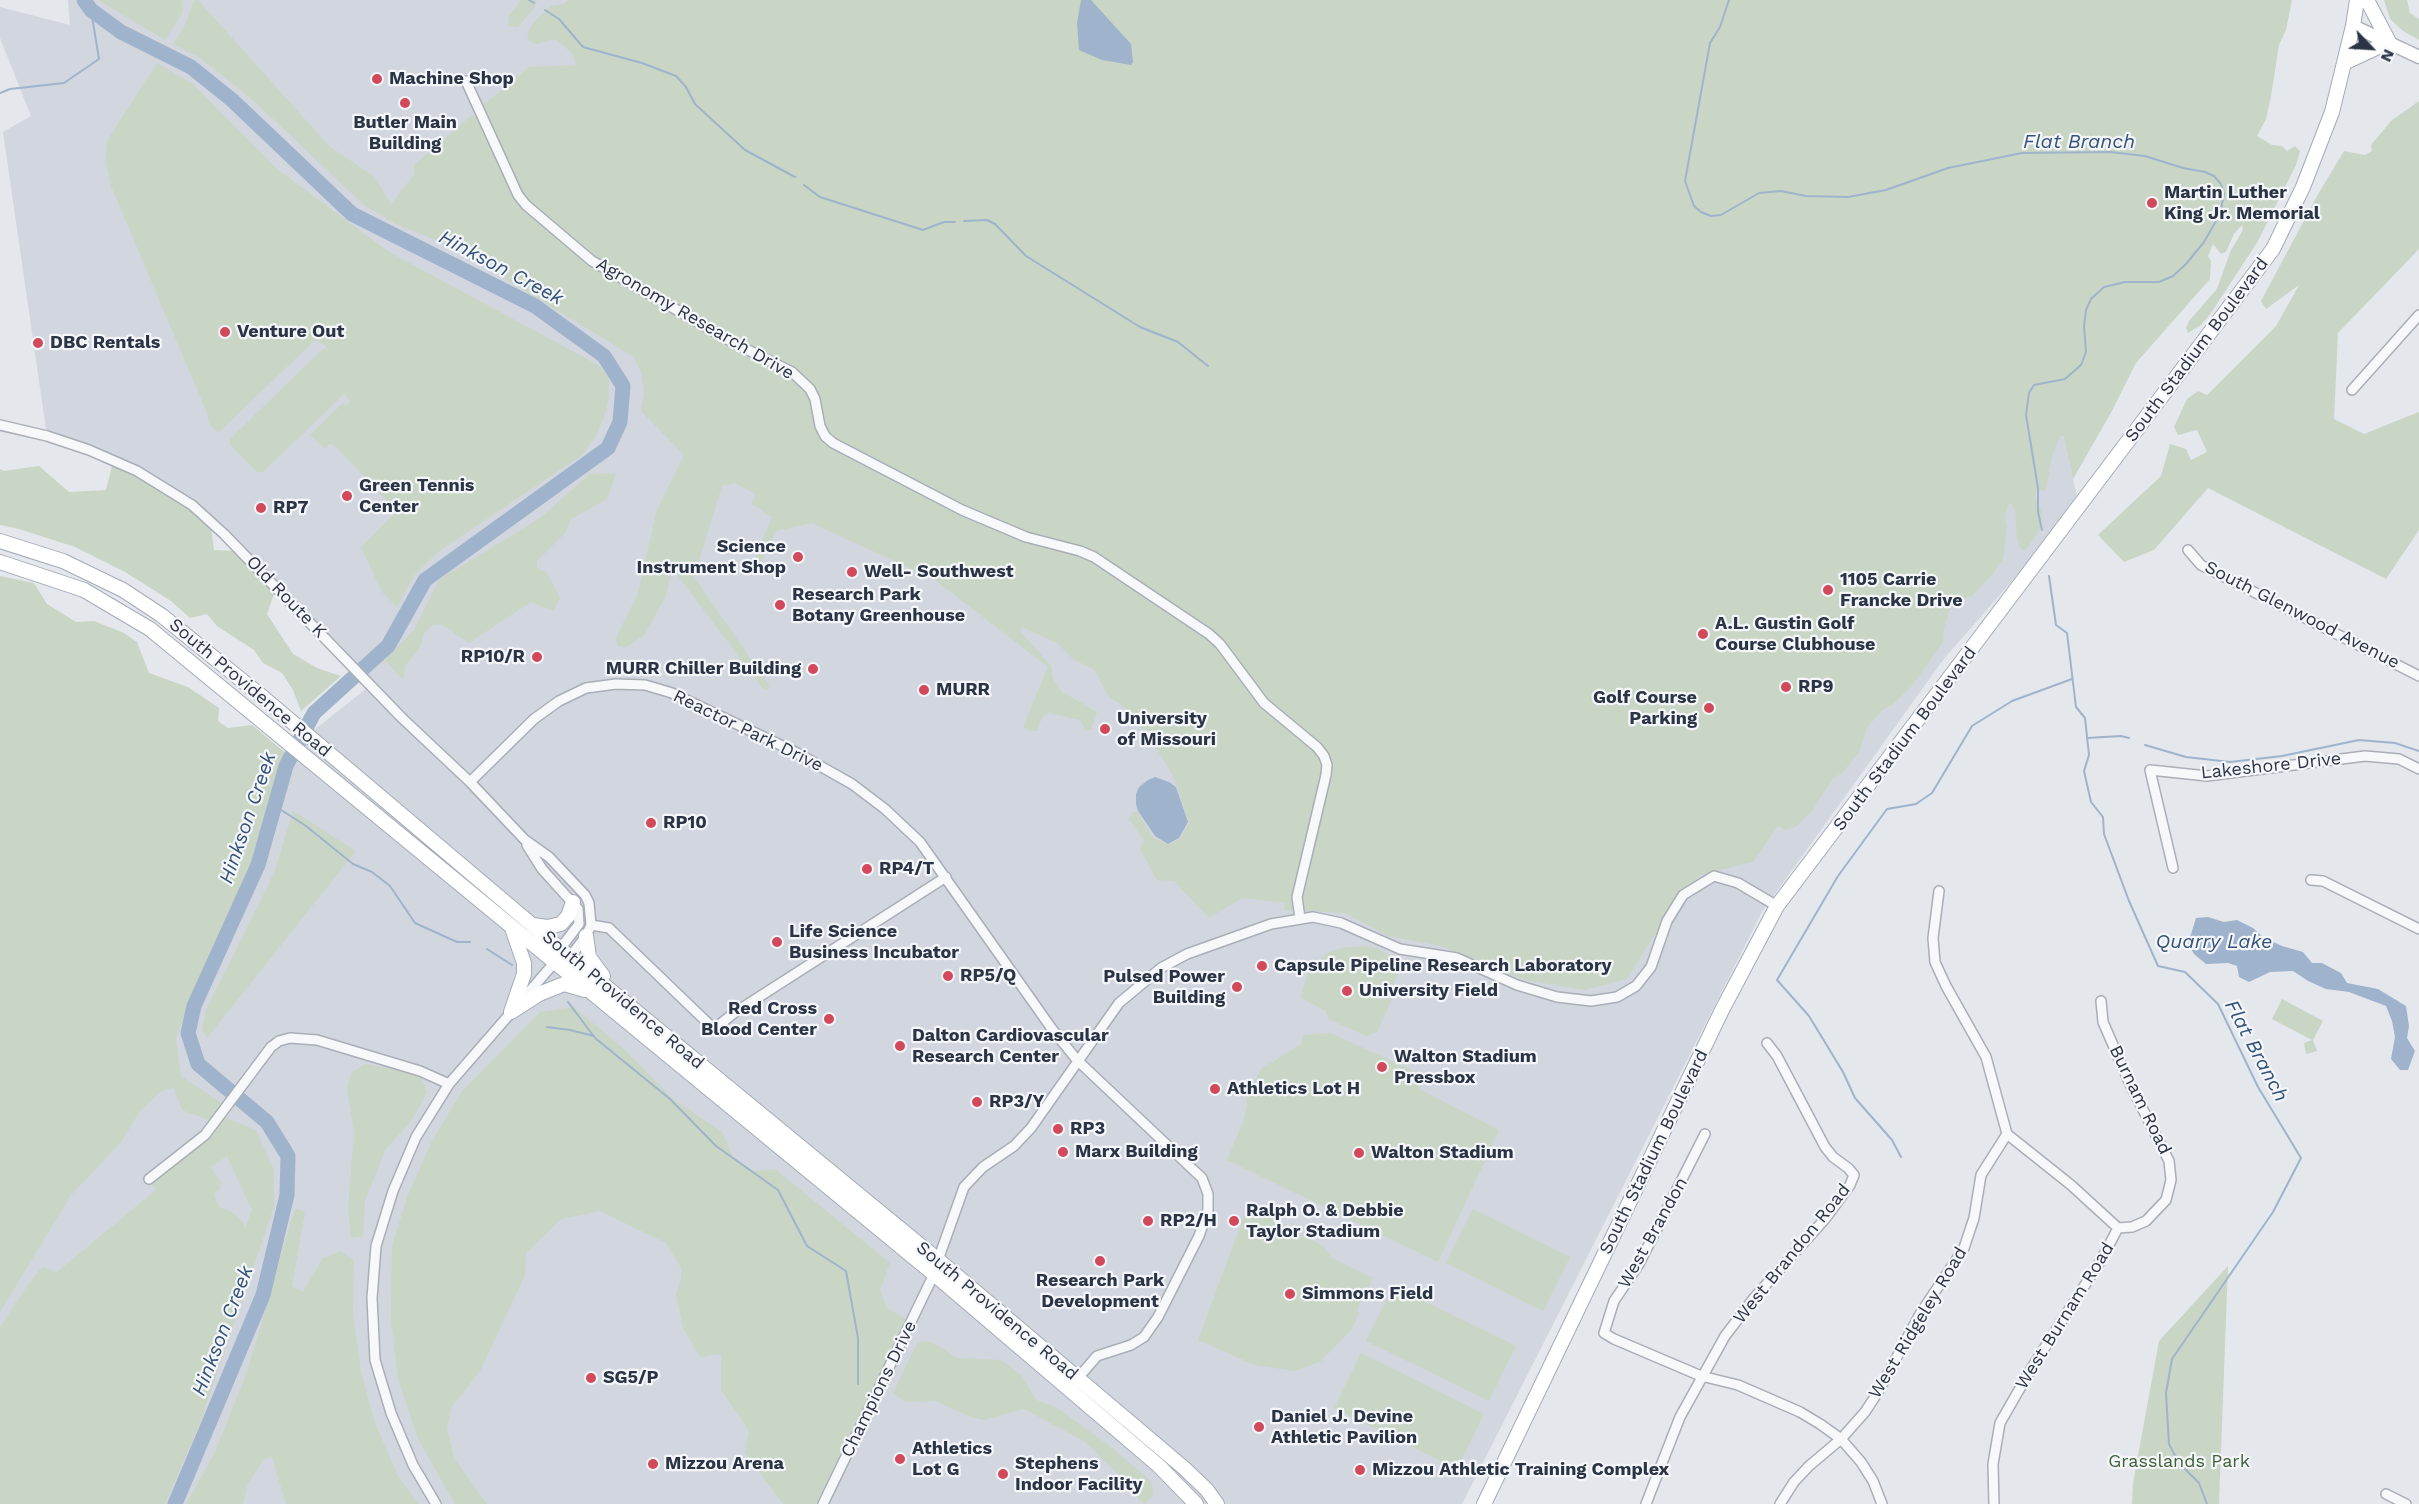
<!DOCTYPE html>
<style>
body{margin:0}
#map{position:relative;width:2419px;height:1504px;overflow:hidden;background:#e4e7ec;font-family:"Work Sans",sans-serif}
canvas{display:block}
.north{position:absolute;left:2341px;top:18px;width:60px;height:60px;-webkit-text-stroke:4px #f4f6f9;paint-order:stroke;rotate:115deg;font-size:16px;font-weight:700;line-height:24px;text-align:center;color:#2b3445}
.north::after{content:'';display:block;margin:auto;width:21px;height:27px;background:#2b3445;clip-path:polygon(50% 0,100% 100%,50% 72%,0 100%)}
</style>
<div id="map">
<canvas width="2419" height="1504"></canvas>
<div class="north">N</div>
</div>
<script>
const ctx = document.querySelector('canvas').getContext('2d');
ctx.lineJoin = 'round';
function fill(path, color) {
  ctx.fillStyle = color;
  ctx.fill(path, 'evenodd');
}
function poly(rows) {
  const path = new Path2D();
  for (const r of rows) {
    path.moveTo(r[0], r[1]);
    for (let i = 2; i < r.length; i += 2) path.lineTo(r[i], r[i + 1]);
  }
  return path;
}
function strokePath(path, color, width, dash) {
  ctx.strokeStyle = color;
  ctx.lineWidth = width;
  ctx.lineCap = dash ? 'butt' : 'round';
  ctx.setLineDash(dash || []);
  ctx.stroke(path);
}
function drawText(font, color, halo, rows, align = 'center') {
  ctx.font = font + ' "Work Sans",sans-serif';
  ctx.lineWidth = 4.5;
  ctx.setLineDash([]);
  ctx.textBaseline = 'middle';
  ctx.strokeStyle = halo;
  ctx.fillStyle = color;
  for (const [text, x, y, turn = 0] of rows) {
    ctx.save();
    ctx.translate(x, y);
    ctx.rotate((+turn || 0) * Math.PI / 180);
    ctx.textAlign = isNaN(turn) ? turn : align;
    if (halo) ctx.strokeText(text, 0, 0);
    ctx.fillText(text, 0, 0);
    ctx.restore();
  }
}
const built = poly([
 [68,0,1812,0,2058,416,2079,504,1943,660,1762,912,1462,1504,0,1504,0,910,265,769,372,684,224,534,137,471,47,436,3,132,31,116,0,38,0,7,70,25]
]);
const green = poly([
 [98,0,183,0,182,13,165,40],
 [194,0,198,0,329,146,375,177,391,205,414,174,414,165,472,115,475,117,477,110,529,67,576,65,573,54,557,40,548,40,538,44,529,41,527,34,533,23,551,6,564,4,569,0,2292,0,2286,30,2279,45,2271,96,2266,119,2257,136,2272,145,2282,146,2287,151,2295,146,2300,151,2296,165,2258,241,2211,313,2201,325,2188,333,2186,328,2189,321,2217,289,2231,250,2243,230,2242,225,2234,234,2226,252,2221,254,2213,244,2208,256,2211,261,2210,279,2136,363,2112,411,2073,479,2063,436,2060,436,2052,456,2046,489,2043,491,2037,489,2035,497,2041,510,2042,522,2038,533,2025,551,2021,549,2017,540,2015,512,2012,504,2009,503,2005,516,2007,526,2003,559,1992,575,1972,596,1959,599,1949,610,1944,629,1943,642,1911,687,1893,704,1882,710,1867,728,1859,752,1843,772,1832,780,1811,812,1797,826,1786,830,1778,826,1753,862,1700,875,1665,918,1627,979,1585,990,1525,980,1441,946,1388,936,1345,913,1284,910,1285,903,1242,898,1209,918,1174,881,1157,880,1140,849,1144,841,1129,819,1133,812,1137,812,1154,838,1169,845,1180,839,1189,823,1173,775,1147,734,1122,705,1108,696,1095,670,1073,659,1057,643,1022,627,1020,631,1051,666,1053,679,1061,691,1097,712,1091,729,1086,730,1080,720,1049,713,1042,717,1037,731,1030,731,1023,727,1048,667,935,580,812,523,776,531,757,572,753,572,750,570,772,517,751,504,756,494,735,483,722,486,694,577,769,685,768,690,764,690,672,568,666,596,644,635,625,648,617,645,616,637,637,596,657,510,684,455,641,411,644,392,641,372,634,357,451,246,396,224,364,205,254,101,200,58,173,44,185,25],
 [521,0,537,0,534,8,518,27,508,26,509,16],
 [2384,0,2407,0,2410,13,2419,19,2419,40,2403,31,2390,19],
 [157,63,193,84,277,169,389,252,600,366,609,380,609,399,604,417,596,436,582,455,438,552,414,576,397,607,382,592,361,547,397,511,334,445,329,444,325,449,310,435,343,403,346,406,350,401,344,394,263,472,257,472,230,445,230,439,323,349,328,349,326,346,315,340,218,433,209,423,207,413,111,186,106,162,107,141],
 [2419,101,2419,249,2338,333,2334,419,2364,434,2419,412,2419,530,2386,579,2208,488,2154,550,2124,562,2098,535,2161,476,2170,444,2186,449,2191,460,2207,452,2197,430,2178,435,2174,427,2187,399,2198,391,2207,395,2276,326,2299,285,2266,309,2261,301,2317,196,2344,151,2365,155,2372,151,2371,145,2391,121],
 [39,466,69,492,106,490,112,466,136,475,190,508,211,527,214,550,236,551,275,591,267,614,293,654,317,668,341,676,301,711,293,690,282,673,263,663,254,650,217,626,207,614,190,618,171,601,125,572,75,547,19,529,0,525,0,469,4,471],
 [616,473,607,499,571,519,565,533,537,561,537,568,547,573,560,598,553,611,531,602,469,643,443,625,433,625,424,633,420,648,405,666,403,680,385,660,414,630,439,580,540,518,590,474],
 [0,576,34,583,47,604,76,622,94,621,124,633,137,642,149,673,188,687,219,708,218,721,228,728,252,725,287,754,254,861,189,1002,176,1038,181,1076,223,1104,211,1121,182,1110,174,1088,161,1091,140,1111,121,1142,71,1195,0,1312],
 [293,811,356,851,207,1038,202,1029,206,1010,274,873],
 [1366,946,1379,949,1403,963,1391,990,1393,997,1377,1032,1366,1036,1329,1019,1326,1011,1301,998,1307,975,1316,962,1327,953,1341,948],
 [2282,999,2323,1021,2313,1040,2317,1051,2306,1054,2304,1043,2312,1040,2272,1019],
 [574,1007,625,1050,672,1098,723,1133,733,1157,753,1171,775,1169,890,1263,880,1290,887,1308,906,1319,816,1504,783,1504,745,1453,749,1430,721,1390,721,1354,700,1357,683,1328,676,1294,681,1279,681,1268,666,1243,600,1211,561,1219,526,1253,525,1275,480,1371,451,1408,447,1429,454,1458,487,1504,455,1504,418,1439,398,1379,391,1320,392,1246,408,1195,431,1143,462,1091,540,1012],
 [1331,1033,1424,1076,1419,1089,1499,1130,1438,1262,1227,1160,1244,1119,1248,1095,1261,1069,1301,1044,1304,1035],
 [365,1064,407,1072,422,1079,427,1092,412,1120,386,1149,365,1200,363,1236,351,1238,348,1208,354,1133,347,1088,351,1073],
 [224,1117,256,1130,274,1170,274,1207,199,1426,165,1504,0,1504,0,1327,27,1286,42,1267,57,1272,156,1190,150,1181,210,1137],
 [227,1156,252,1210,245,1228,243,1222,232,1212,219,1207,214,1194,220,1189,222,1183,211,1167],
 [295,1208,305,1212,292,1286,303,1292,322,1259,340,1251,354,1260,353,1314,361,1372,375,1423,398,1476,418,1504,286,1504,272,1457,265,1458,248,1483,243,1504,186,1504,215,1452,247,1372],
 [1257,1208,1263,1209,1276,1216,1275,1219,1324,1247,1332,1258,1373,1278,1357,1310,1359,1314,1351,1330,1320,1362,1295,1371,1255,1365,1198,1340,1244,1216],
 [1473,1209,1570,1257,1543,1311,1446,1263],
 [2228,1266,2219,1504,2132,1504,2133,1483,2159,1341],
 [1393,1286,1516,1346,1489,1401,1366,1341],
 [925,1341,936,1345,958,1358,1001,1360,1021,1375,1036,1400,1056,1407,1111,1447,1151,1481,1153,1495,1145,1504,1137,1498,1122,1478,1084,1441,1024,1409,984,1420,971,1417,935,1401,905,1402,893,1393,917,1343],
 [1361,1353,1484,1414,1457,1469,1334,1408]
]);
const water = poly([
 [1081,0,1091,0,1131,44,1133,62,1131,65,1102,60,1079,50,1077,23],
 [1155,777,1169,782,1176,787,1188,822,1179,838,1168,844,1155,836,1138,811,1136,804,1136,794,1139,787,1148,780],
 [2208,917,2224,922,2237,920,2253,928,2263,937,2282,946,2303,952,2312,963,2322,963,2341,973,2347,983,2378,989,2406,1006,2409,1026,2407,1038,2415,1051,2408,1070,2400,1070,2391,1059,2395,1037,2392,1021,2386,1006,2349,992,2326,989,2308,981,2293,971,2270,972,2249,982,2239,977,2237,966,2228,963,2206,964,2194,954,2188,944,2196,918]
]);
const stream = poly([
 [529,0,534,3],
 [1729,0,1720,27,1710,43,1685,181,1694,206,1701,212,1711,216,1721,215,1759,193,1781,191,1806,196,1848,197,1886,190,1948,168,2022,153,2110,152,2145,156,2183,168,2205,172,2214,176,2221,184,2224,194,2220,214,2204,242,2186,264,2173,276,2159,282,2125,282,2104,287,2091,299,2086,310,2084,326,2086,352,2081,365,2065,379,2034,385,2029,393,2026,415,2038,488,2038,512,2042,530],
 [545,10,559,19,583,47,642,63,676,76,686,87,695,104,745,150,795,177],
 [0,93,10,89,64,83,99,59,91,10],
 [804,185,820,197,923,230,944,222,955,222],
 [964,221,987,220,995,224,1026,256,1140,327,1178,342,1208,366],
 [2049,576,2056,625,2067,633,2076,707,2085,718,2089,755,2084,771,2091,802,2103,817,2104,834,2129,901,2158,966,2185,972,2218,1004,2258,1087,2301,1158,2273,1212,2172,1359,2166,1393,2169,1444,2179,1463,2199,1483,2207,1504],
 [2087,738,2121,736,2129,738],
 [2145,745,2186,757,2230,762,2282,756,2359,740,2395,743,2419,751],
 [275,806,306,826,353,864,372,872,390,886,415,923,457,942,470,942],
 [487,949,512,965],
 [568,1002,595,1038,670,1099,716,1146,778,1190,807,1246,846,1271,858,1338,858,1384],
 [547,1027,570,1030,594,1036],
 [1901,1157,1892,1140,1855,1098,1843,1072,1809,1016,1777,980,1838,876,1887,809,1916,804,1932,793,1972,726,2012,701,2072,679]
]);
const river = poly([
 [84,0,91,10,121,32,191,67,232,100,352,214,535,306,604,356,623,386,620,422,608,448,425,580,388,646,314,713,286,766,258,865,194,1006,188,1033,198,1064,267,1122,288,1156,287,1195,263,1295,175,1504]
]);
const minor = poly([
 [466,81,518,195,526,205,592,261,736,344,792,372,810,389,815,399,820,426,825,436,833,443,962,510,1026,537,1080,551,1094,557,1209,634,1220,644,1264,703,1317,747,1324,756,1327,765,1326,775,1297,897,1300,918],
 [2352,390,2419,315],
 [0,425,47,436,89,450,137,471,192,505,224,534,402,718,470,782,525,840,549,857,585,895,589,903,591,925,586,936,570,957,566,958],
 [2188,550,2201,565,2419,676],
 [470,782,534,719,559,701,586,688,616,684,645,685,672,693,797,753,852,784,885,809,920,842,1052,1029,1077,1060,1202,1178,1208,1194,1208,1210,1199,1236,1158,1317,1144,1337,1131,1345,1097,1356,1077,1379],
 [2173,868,2150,770,2207,776,2365,756,2399,759,2419,769],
 [2311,880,2323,881,2419,929],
 [1939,891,1933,938,1935,962,1946,986,1986,1057,2007,1134],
 [591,925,609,928,714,1029,734,1013,946,877],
 [1705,1134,1639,1264,1614,1301,1604,1333,1614,1339,1701,1376,1738,1385,1800,1412,1820,1424,1841,1439,1861,1462,1873,1481,1882,1504],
 [2007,1134,2071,1185,2118,1228],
 [149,1179,205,1135,271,1047,279,1041,290,1038,317,1040,420,1071,449,1084],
 [938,1260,964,1187,983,1167,1014,1146,1031,1128,1119,1003,1161,968,1187,954,1271,924,1313,917,1341,923,1400,949,1457,958,1517,985,1557,997,1591,1001,1617,997,1636,986,1651,967,1667,921,1683,895,1714,876,1738,883,1777,906],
 [2386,1494,2406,1504],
 [436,1504,413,1465,391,1413,375,1360,372,1298,376,1246,393,1191,416,1137,449,1084,555,962,560,949,579,924,578,909,542,869,527,845],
 [823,1504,934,1274],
 [1646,1504,1680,1417,1725,1336,1754,1298,1825,1219,1850,1185,1854,1175,1848,1168,1833,1157,1825,1147,1777,1056,1767,1043],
 [1780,1504,1794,1482,1809,1466,1841,1439,1865,1412,1878,1392,1920,1314,1964,1248,1974,1218,1981,1175,2007,1134],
 [1994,1504,1993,1464,2000,1423,2031,1369,2101,1260,2118,1228,2132,1227,2146,1221,2166,1200,2171,1180,2169,1161,2130,1084,2103,1022,2101,1001]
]);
const secondary = poly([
 [2353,26,2419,57]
]);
const primary = poly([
 [2344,63,2389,42,2367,0],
 [0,541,63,561,123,590,161,615,265,699,570,957,938,1260,1184,1468,1207,1490,1217,1504],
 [0,562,84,590,150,629,934,1274,1159,1466,1196,1504],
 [533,925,547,927,561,924,568,916,573,902],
 [586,936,589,957,603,976],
 [511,1012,539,994,564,984,585,990],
 [511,1012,524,974,524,963,512,928],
 [1484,1504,1722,1010,1777,906,2273,249,2303,187,2332,112,2353,26,2357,0]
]);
const markers = [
 [377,79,6,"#d1495b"],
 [405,103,6,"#d1495b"],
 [2152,203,6,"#d1495b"],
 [225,332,6,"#d1495b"],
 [38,343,6,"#d1495b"],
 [347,496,6,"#d1495b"],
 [261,508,6,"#d1495b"],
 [798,557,6,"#d1495b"],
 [852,572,6,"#d1495b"],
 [1828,590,6,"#d1495b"],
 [780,605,6,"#d1495b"],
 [1703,634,6,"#d1495b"],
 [537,657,6,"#d1495b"],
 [813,669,6,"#d1495b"],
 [1786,687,6,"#d1495b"],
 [924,690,6,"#d1495b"],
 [1709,708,6,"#d1495b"],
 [1105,729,6,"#d1495b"],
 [651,823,6,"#d1495b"],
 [867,869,6,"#d1495b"],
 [777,942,6,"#d1495b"],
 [1262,966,6,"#d1495b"],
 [948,976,6,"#d1495b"],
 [1237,987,6,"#d1495b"],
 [1347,991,6,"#d1495b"],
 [829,1019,6,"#d1495b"],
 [900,1046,6,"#d1495b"],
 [1382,1067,6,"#d1495b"],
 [1215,1089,6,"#d1495b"],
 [977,1102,6,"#d1495b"],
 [1058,1129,6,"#d1495b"],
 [1063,1152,6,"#d1495b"],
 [1359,1153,6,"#d1495b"],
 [1148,1221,6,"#d1495b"],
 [1234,1221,6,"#d1495b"],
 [1100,1261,6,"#d1495b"],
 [1290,1294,6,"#d1495b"],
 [591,1378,6,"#d1495b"],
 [1259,1427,6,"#d1495b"],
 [900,1459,6,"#d1495b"],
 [653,1464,6,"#d1495b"],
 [1360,1470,6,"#d1495b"],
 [1003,1474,6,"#d1495b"]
];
const poiNames = [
 ["Machine Shop",389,79],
 ["Butler Main",405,123,"center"],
 ["Building",405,144,"center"],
 ["Martin Luther",2164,193],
 ["King Jr. Memorial",2164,214],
 ["Venture Out",237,332],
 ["DBC Rentals",50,343],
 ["Green Tennis",359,486],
 ["Center",359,507],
 ["RP7",273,508],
 ["Science",786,547,"right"],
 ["Instrument Shop",786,568,"right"],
 ["Well- Southwest",864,572],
 ["1105 Carrie",1840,580],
 ["Francke Drive",1840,601],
 ["Research Park",792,595],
 ["Botany Greenhouse",792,616],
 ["A.L. Gustin Golf",1715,624],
 ["Course Clubhouse",1715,645],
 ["RP10/R",525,657,"right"],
 ["MURR Chiller Building",801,669,"right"],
 ["RP9",1798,687],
 ["MURR",936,690],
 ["Golf Course",1697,698,"right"],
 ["Parking",1697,719,"right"],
 ["University",1117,719],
 ["of Missouri",1117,740],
 ["RP10",663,823],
 ["RP4/T",879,869],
 ["Life Science",789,932],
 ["Business Incubator",789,953],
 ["Capsule Pipeline Research Laboratory",1274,966],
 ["RP5/Q",960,976],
 ["Pulsed Power",1225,977,"right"],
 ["Building",1225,998,"right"],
 ["University Field",1359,991],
 ["Red Cross",817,1009,"right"],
 ["Blood Center",817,1030,"right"],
 ["Dalton Cardiovascular",912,1036],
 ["Research Center",912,1057],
 ["Walton Stadium",1394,1057],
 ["Pressbox",1394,1078],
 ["Athletics Lot H",1227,1089],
 ["RP3/Y",989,1102],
 ["RP3",1070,1129],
 ["Marx Building",1075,1152],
 ["Walton Stadium",1371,1153],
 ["Ralph O. & Debbie",1246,1211],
 ["Taylor Stadium",1246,1232],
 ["RP2/H",1160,1221],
 ["Research Park",1100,1281,"center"],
 ["Development",1100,1302,"center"],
 ["Simmons Field",1302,1294],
 ["SG5/P",603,1378],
 ["Daniel J. Devine",1271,1417],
 ["Athletic Pavilion",1271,1438],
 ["Athletics",912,1449],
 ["Lot G",912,1470],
 ["Mizzou Arena",665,1464],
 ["Stephens",1015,1464],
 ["Indoor Facility",1015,1485],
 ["Mizzou Athletic Training Complex",1372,1470]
];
const streetNames = [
 ["Agronomy Research Drive",695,319,30],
 ["South Stadium Boulevard",2197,350,-53],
 ["Old Route K",286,597,46],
 ["South Glenwood Avenue",2302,615,27],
 ["South Providence Road",250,688,40],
 ["Reactor Park Drive",748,731,26],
 ["South Stadium Boulevard",1905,739,-53],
 ["Lakeshore Drive",2271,766,-6],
 ["South Providence Road",623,1000,40],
 ["Burnam Road",2140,1100,64],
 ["South Stadium Boulevard",1654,1152,-64],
 ["West Brandon",1653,1233,-61],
 ["West Brandon Road",1792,1254,-51],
 ["South Providence Road",997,1311,40],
 ["West Burnam Road",2065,1316,-58],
 ["West Ridgeley Road",1918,1323,-59],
 ["Champions Drive",879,1389,-64]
];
const parkNames = [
 ["Grasslands Park",2179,1462]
];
const waterNames = [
 ["Flat Branch",2079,142],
 ["Hinkson Creek",501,268,28],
 ["Hinkson Creek",248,818,-71],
 ["Quarry Lake",2214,942],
 ["Flat Branch",2256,1051,62],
 ["Hinkson Creek",223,1331,-69]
];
fill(built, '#d2d6de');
fill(green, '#c9d6c5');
fill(water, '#9fb4cc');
strokePath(stream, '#9fb4cc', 2);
strokePath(river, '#9fb4cc', 15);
strokePath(minor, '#a9aeb7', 12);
strokePath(secondary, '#a9aeb7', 15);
strokePath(primary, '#a3abb8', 16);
strokePath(minor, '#f7f8fa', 9);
strokePath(secondary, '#fff', 12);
strokePath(primary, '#fff', 14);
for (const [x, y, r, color] of markers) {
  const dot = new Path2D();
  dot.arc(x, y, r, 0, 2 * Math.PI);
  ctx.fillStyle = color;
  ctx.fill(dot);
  strokePath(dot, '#f4f6f9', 2);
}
drawText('bold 18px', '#2b3445', '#f4f6f9', poiNames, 'left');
drawText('18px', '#2b3445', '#f4f6f9', streetNames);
drawText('18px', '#3f6138', '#f4f6f9', parkNames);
drawText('italic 20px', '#34527a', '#f4f6f9', waterNames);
</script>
